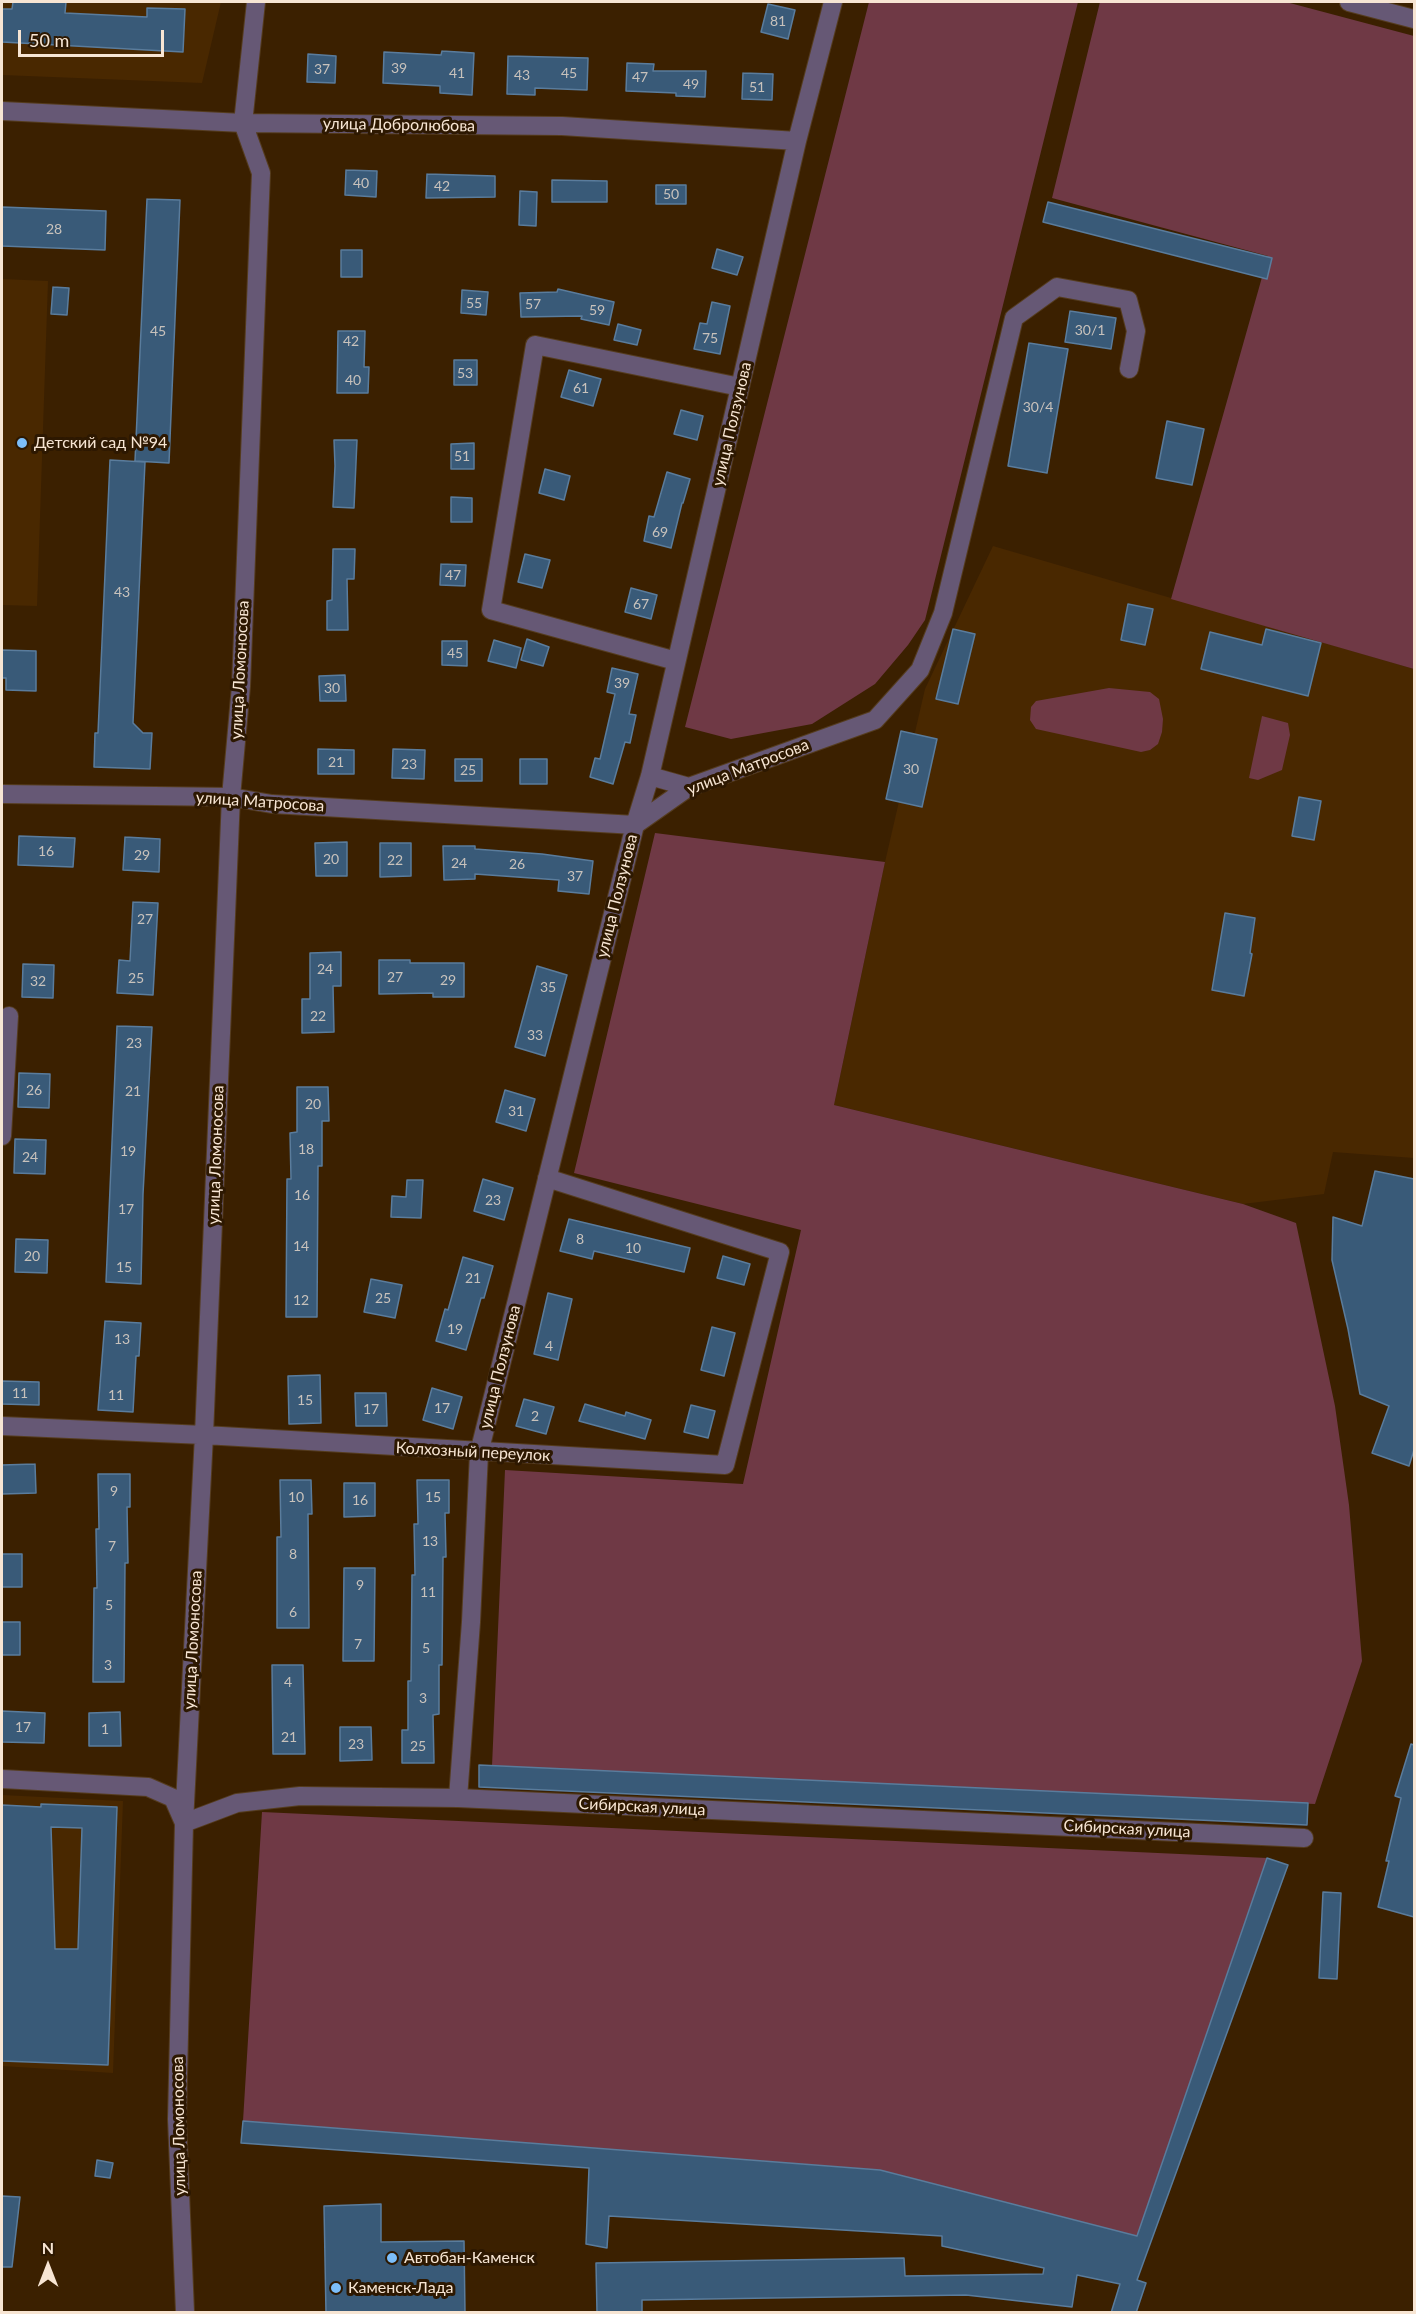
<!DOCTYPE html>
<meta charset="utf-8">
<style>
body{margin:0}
#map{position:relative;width:1416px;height:2314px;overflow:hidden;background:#3b2000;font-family:Lato,sans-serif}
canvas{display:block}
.frame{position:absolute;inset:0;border:3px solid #f7e5d3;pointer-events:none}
.north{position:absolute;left:18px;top:2236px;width:60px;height:60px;-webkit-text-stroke:4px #2d1801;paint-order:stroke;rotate:0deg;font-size:16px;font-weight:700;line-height:24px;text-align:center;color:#f7e5d3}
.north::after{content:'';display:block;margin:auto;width:21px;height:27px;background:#f7e5d3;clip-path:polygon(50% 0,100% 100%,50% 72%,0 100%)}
.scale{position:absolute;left:18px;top:30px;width:146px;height:27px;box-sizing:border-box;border:3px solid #f7e5d3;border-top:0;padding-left:8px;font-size:18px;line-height:21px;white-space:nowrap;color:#f7e5d3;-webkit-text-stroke:4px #2d1801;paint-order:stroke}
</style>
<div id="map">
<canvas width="1416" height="2314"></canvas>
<div class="frame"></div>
<div class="north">N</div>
<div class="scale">50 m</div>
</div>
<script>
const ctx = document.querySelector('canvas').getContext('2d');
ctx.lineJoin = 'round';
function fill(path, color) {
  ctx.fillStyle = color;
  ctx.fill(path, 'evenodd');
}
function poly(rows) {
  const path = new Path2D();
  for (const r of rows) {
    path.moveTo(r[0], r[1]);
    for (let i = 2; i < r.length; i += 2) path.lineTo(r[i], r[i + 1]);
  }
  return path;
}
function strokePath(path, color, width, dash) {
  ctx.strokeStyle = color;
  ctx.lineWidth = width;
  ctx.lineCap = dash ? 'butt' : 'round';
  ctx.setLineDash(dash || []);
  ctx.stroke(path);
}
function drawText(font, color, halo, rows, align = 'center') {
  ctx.font = font + ' Lato,sans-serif';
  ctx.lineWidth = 6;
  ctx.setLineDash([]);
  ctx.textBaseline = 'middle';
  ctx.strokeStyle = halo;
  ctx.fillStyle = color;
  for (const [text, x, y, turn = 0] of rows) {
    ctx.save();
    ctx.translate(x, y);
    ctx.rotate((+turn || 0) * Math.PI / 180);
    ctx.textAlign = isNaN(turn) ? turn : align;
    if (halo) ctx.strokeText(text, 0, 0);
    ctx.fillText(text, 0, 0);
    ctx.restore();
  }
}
const built = poly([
 [2,2,221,2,202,83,2,75],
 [2,279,48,281,37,606,2,605],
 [993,546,1414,669,1414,1158,1333,1152,1324,1194,1243,1204,834,1105,885,862,925,689],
 [2,1795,123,1801,113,2073,2,2066]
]);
const green = poly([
 [869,2,1078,2,925,620,908,645,875,684,812,724,731,739,685,727],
 [1100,2,1286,2,1414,36,1414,669,1171,599,1268,256,1052,198],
 [1109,688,1150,692,1159,699,1163,719,1162,732,1158,744,1150,750,1141,752,1036,729,1030,720,1031,707,1036,701],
 [1262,716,1288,723,1290,735,1282,770,1258,780,1249,778],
 [655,833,885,862,834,1105,1243,1204,1296,1223,1335,1406,1349,1505,1362,1661,1315,1804,492,1766,505,1470,743,1484,801,1230,574,1173],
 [262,1812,1267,1858,1137,2236,880,2170,243,2121]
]);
const building = poly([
 [13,2,66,2,65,13,147,17,147,8,185,9,183,52,2,42,2,9,12,9,13,2],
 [768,4,795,10,788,39,761,32,768,4],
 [442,51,474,53,472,95,440,93,440,86,383,83,384,52,441,55,442,51],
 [308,54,336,56,335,83,307,82,308,54],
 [508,56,588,58,587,90,535,88,535,95,507,94,508,56],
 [627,63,654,64,653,71,706,71,705,97,676,96,676,93,626,91,627,63],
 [743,73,773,74,772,100,742,99,743,73],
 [346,170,377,171,376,197,345,195,346,170],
 [427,174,495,176,495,197,426,198,427,174],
 [552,180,607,181,607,202,552,202,552,180],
 [656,185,686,185,686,204,656,204,656,185],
 [520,191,537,192,536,226,519,225,520,191],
 [147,199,180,200,169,463,135,461,147,199],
 [1048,202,1272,258,1267,279,1043,222,1048,202],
 [2,207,106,211,105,250,2,246,2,207],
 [717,249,743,257,737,275,712,268,717,249],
 [341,250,362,250,362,277,341,277,341,250],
 [53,287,69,288,67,315,51,314,53,287],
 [558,289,614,302,609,325,581,319,582,316,521,317,520,293,557,292,558,289],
 [462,290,488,292,486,315,461,313,462,290],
 [712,302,730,306,720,354,694,349,700,323,707,324,712,302],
 [1070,311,1116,318,1111,349,1065,342,1070,311],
 [618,324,641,330,637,345,614,340,618,324],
 [338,331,365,331,364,367,369,367,368,393,337,393,338,331],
 [1029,343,1068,349,1047,473,1008,466,1029,343],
 [454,360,477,360,477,385,454,385,454,360],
 [569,370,601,379,593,406,561,397,569,370],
 [681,410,703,416,697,440,674,434,681,410],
 [1167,421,1204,429,1192,485,1156,478,1167,421],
 [334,440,357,440,354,508,333,507,335,466,334,440],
 [474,443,474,469,451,469,451,444,474,443],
 [110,460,145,462,133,723,143,733,152,733,150,769,94,767,95,733,98,733,110,460],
 [545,469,570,476,564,500,539,493,545,469],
 [667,472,690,479,683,503,682,503,671,548,644,541,649,516,654,517,667,472],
 [451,497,472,498,472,522,451,522,451,497],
 [333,549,355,549,354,579,347,579,348,630,327,630,327,601,332,600,333,549],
 [525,554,550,560,542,588,518,582,525,554],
 [441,564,466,565,465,586,440,585,441,564],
 [631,588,657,595,651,619,625,612,631,588],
 [1128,604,1153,609,1145,645,1121,640,1128,604],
 [953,629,975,634,958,704,936,699,953,629],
 [1266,629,1321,643,1308,696,1201,669,1210,632,1262,645,1266,629],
 [527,639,549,647,543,666,521,660,527,639],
 [494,640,521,648,516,668,488,661,494,640],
 [442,641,467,641,467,666,442,665,442,641],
 [2,650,36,651,36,691,6,690,6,678,2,678,2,650],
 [612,668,638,674,629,714,636,715,630,743,625,742,613,784,590,777,595,758,600,759,615,694,607,692,612,668],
 [345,675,346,701,320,701,319,676,345,675],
 [901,731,937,739,922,807,886,799,901,731],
 [318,749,354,750,354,774,318,774,318,749],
 [393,749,425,750,424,779,392,778,393,749],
 [455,759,482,759,482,781,455,781,455,759],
 [520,759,547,759,547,784,520,784,520,759],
 [1299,797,1321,801,1314,840,1292,836,1299,797],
 [19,836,75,838,73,867,18,865,19,836],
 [125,837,160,839,159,872,123,870,125,837],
 [347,842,347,876,316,876,315,843,347,842],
 [380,843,411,843,411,876,380,877,380,843],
 [443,846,475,846,475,849,542,854,593,861,589,894,558,891,559,880,475,874,475,879,444,880,443,846],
 [133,902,158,903,153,995,117,993,119,960,130,961,133,902],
 [1225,913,1255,918,1250,953,1252,954,1244,996,1212,990,1225,913],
 [341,952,341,986,333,986,334,1032,302,1033,302,999,310,999,310,953,341,952],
 [379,960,410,960,410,963,464,963,464,997,433,997,433,993,379,994,379,960],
 [23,964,54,965,53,998,22,997,23,964],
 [537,966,567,975,545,1056,515,1047,537,966],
 [117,1026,152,1027,143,1194,141,1284,106,1282,117,1026],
 [19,1073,50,1074,49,1108,18,1107,19,1073],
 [297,1087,328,1087,329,1121,322,1121,322,1166,318,1166,317,1317,286,1317,287,1179,291,1179,290,1133,297,1132,297,1087],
 [505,1090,535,1099,526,1131,496,1122,505,1090],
 [15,1139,46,1140,45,1174,14,1173,15,1139],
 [1375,1171,1414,1179,1414,1450,1409,1466,1372,1453,1389,1406,1360,1394,1348,1329,1332,1260,1333,1217,1362,1226,1375,1171],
 [483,1179,513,1188,504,1220,474,1211,483,1179],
 [407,1180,423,1180,421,1218,391,1217,392,1196,406,1197,407,1180],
 [569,1219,690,1248,684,1272,594,1251,592,1259,560,1251,569,1219],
 [16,1239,48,1240,47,1273,15,1272,16,1239],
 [723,1256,750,1264,744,1285,717,1278,723,1256],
 [463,1257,493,1266,484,1298,481,1298,466,1350,436,1341,445,1309,448,1310,463,1257],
 [371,1279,402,1285,395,1318,364,1312,371,1279],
 [548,1293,572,1299,558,1360,534,1354,548,1293],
 [105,1321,141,1323,139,1356,136,1356,133,1412,98,1410,105,1321],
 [712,1327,735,1333,724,1376,701,1370,712,1327],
 [320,1375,321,1423,289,1424,288,1376,320,1375],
 [2,1381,39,1382,39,1405,2,1404,2,1381],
 [432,1388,462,1397,453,1429,423,1420,432,1388],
 [355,1393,386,1393,387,1426,356,1426,355,1393],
 [524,1399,554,1407,546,1434,516,1426,524,1399],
 [585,1404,625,1416,626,1412,651,1420,645,1439,579,1421,585,1404],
 [691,1405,715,1411,708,1438,684,1432,691,1405],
 [35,1464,36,1493,2,1494,2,1465,35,1464],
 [98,1474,130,1474,130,1507,127,1507,128,1563,125,1563,124,1682,93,1682,94,1588,97,1588,96,1529,99,1529,98,1474],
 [280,1480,311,1480,312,1514,308,1514,309,1628,277,1628,277,1537,281,1537,280,1480],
 [417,1480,449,1480,449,1513,445,1513,446,1557,443,1557,442,1665,439,1665,439,1714,433,1715,434,1763,402,1763,402,1730,408,1730,408,1681,411,1681,412,1575,415,1575,414,1524,418,1524,417,1480],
 [344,1483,375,1483,375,1516,344,1517,344,1483],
 [2,1554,22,1554,22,1587,2,1587,2,1554],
 [344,1568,375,1568,374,1661,343,1661,344,1568],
 [2,1622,20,1622,20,1655,2,1655,2,1622],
 [272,1665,303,1665,305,1754,273,1754,272,1665],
 [2,1711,45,1713,44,1743,2,1742,2,1711],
 [120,1712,121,1746,89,1746,89,1713,120,1712],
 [340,1727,371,1727,372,1760,340,1761,340,1727],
 [1411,1744,1414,1745,1414,1917,1378,1907,1389,1861,1386,1861,1401,1798,1395,1796,1411,1744],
 [479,1765,1308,1803,1307,1825,479,1787,479,1765],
 [41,1804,117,1807,108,2065,2,2061,2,1805,41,1807,41,1804],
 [51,1827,82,1828,78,1949,55,1949,51,1827],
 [1267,1858,1288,1865,1137,2280,1146,2283,1136,2313,1111,2313,1120,2284,1077,2275,1072,2307,966,2295,642,2300,642,2313,597,2313,596,2263,904,2258,905,2276,1043,2274,1044,2268,942,2246,942,2236,609,2216,607,2248,586,2244,589,2168,241,2143,243,2121,880,2170,1137,2236,1267,1858],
 [1323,1892,1341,1893,1337,1979,1319,1978,1323,1892],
 [97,2160,113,2163,110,2178,95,2176,97,2160],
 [2,2196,20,2197,12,2267,2,2267,2,2196],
 [381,2204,381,2242,464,2241,465,2313,326,2313,324,2206,381,2204]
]);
const street = poly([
 [1349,2,1414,19],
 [2,111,243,123,562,126,797,141],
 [676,661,491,610,535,345,740,387],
 [650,776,689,787],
 [2,794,231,797,272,804,635,825,689,787,875,720,920,670,943,613,1014,318,1057,287,1128,300,1136,331,1129,369],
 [2,1136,9,1016],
 [2,1426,204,1435,725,1465,780,1252,547,1178],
 [2,1779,148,1787,173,1798,184,1823,237,1803,300,1796,458,1798,1304,1838],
 [458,1798,471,1622,479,1453,635,825,650,776,797,141,833,2],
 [185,2312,177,2119,184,1823,204,1435,231,797,241,686,261,173,243,123,256,2]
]);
const markers = [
 [22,443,6,"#7cbef9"],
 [392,2258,6,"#7cbef9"],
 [336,2288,6,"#7cbef9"]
];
const numberNames = [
 ["81",778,21],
 ["39",399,68],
 ["37",322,69],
 ["41",457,73],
 ["45",569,73],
 ["43",522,75],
 ["47",640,77],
 ["49",691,84],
 ["51",757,87],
 ["40",361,183],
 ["42",442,186],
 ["50",671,194],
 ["28",54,229],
 ["55",474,303],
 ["57",533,304],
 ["59",597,310],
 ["30/1",1090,330],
 ["45",158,331],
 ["75",710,338],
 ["42",351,341],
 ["53",465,373],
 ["40",353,380],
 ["61",581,388],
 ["30/4",1038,407],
 ["51",462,456],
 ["69",660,532],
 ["47",453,575],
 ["43",122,592],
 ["67",641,604],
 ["45",455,653],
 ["39",622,683],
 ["30",332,688],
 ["21",336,762],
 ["23",409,764],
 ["30",911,769],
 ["25",468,770],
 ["16",46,851],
 ["29",142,855],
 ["20",331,859],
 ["22",395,860],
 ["24",459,863],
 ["26",517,864],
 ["37",575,876],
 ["27",145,919],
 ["24",325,969],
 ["27",395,977],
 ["25",136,978],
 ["29",448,980],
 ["32",38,981],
 ["35",548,987],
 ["22",318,1016],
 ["33",535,1035],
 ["23",134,1043],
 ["26",34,1090],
 ["21",133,1091],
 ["20",313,1104],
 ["31",516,1111],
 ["18",306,1149],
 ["19",128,1151],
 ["24",30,1157],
 ["16",302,1195],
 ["23",493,1200],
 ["17",126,1209],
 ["8",580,1239],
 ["14",301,1246],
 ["10",633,1248],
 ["20",32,1256],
 ["15",124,1267],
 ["21",473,1278],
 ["25",383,1298],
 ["12",301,1300],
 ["19",455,1329],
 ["13",122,1339],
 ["4",549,1346],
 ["11",20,1393],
 ["11",116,1395],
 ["15",305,1400],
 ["17",442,1408],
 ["17",371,1409],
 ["2",535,1416],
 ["9",114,1491],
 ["10",296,1497],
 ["15",433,1497],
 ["16",360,1500],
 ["13",430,1541],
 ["7",112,1546],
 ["8",293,1554],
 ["9",360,1585],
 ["11",428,1592],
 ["5",109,1605],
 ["6",293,1612],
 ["7",358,1644],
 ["5",426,1648],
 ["3",108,1665],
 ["4",288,1682],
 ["3",423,1698],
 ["17",23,1727],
 ["1",105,1729],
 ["21",289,1737],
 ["23",356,1744],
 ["25",418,1746]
];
const streetNames = [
 ["улица Добролюбова",399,125,1],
 ["улица Ползунова",732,424,-77],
 ["улица Ломоносова",240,670,-87],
 ["улица Матросова",748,767,-21],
 ["улица Матросова",260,802,4],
 ["улица Ползунова",617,896,-76],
 ["улица Ломоносова",216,1155,-88],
 ["улица Ползунова",500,1367,-76],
 ["Колхозный переулок",473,1452,3],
 ["улица Ломоносова",193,1640,-87],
 ["Сибирская улица",642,1807,3],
 ["Сибирская улица",1127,1829,3],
 ["улица Ломоносова",179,2126,-91]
];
const poiNames = [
 ["Детский сад №94",34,443],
 ["Автобан-Каменск",404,2258],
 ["Каменск-Лада",348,2288]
];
fill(built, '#492800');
fill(green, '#6f3945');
fill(building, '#395a78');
strokePath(building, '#5a7c9c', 1.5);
strokePath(street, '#553c1e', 20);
strokePath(street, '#665875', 18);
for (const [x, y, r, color] of markers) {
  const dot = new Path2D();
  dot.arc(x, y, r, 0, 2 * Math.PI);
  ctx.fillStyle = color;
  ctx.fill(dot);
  strokePath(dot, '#2d1801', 2);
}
drawText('14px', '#c8c2bc', null, numberNames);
drawText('16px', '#f7e5d3', '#2d1801', streetNames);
drawText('16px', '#f7e5d3', '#2d1801', poiNames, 'left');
</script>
